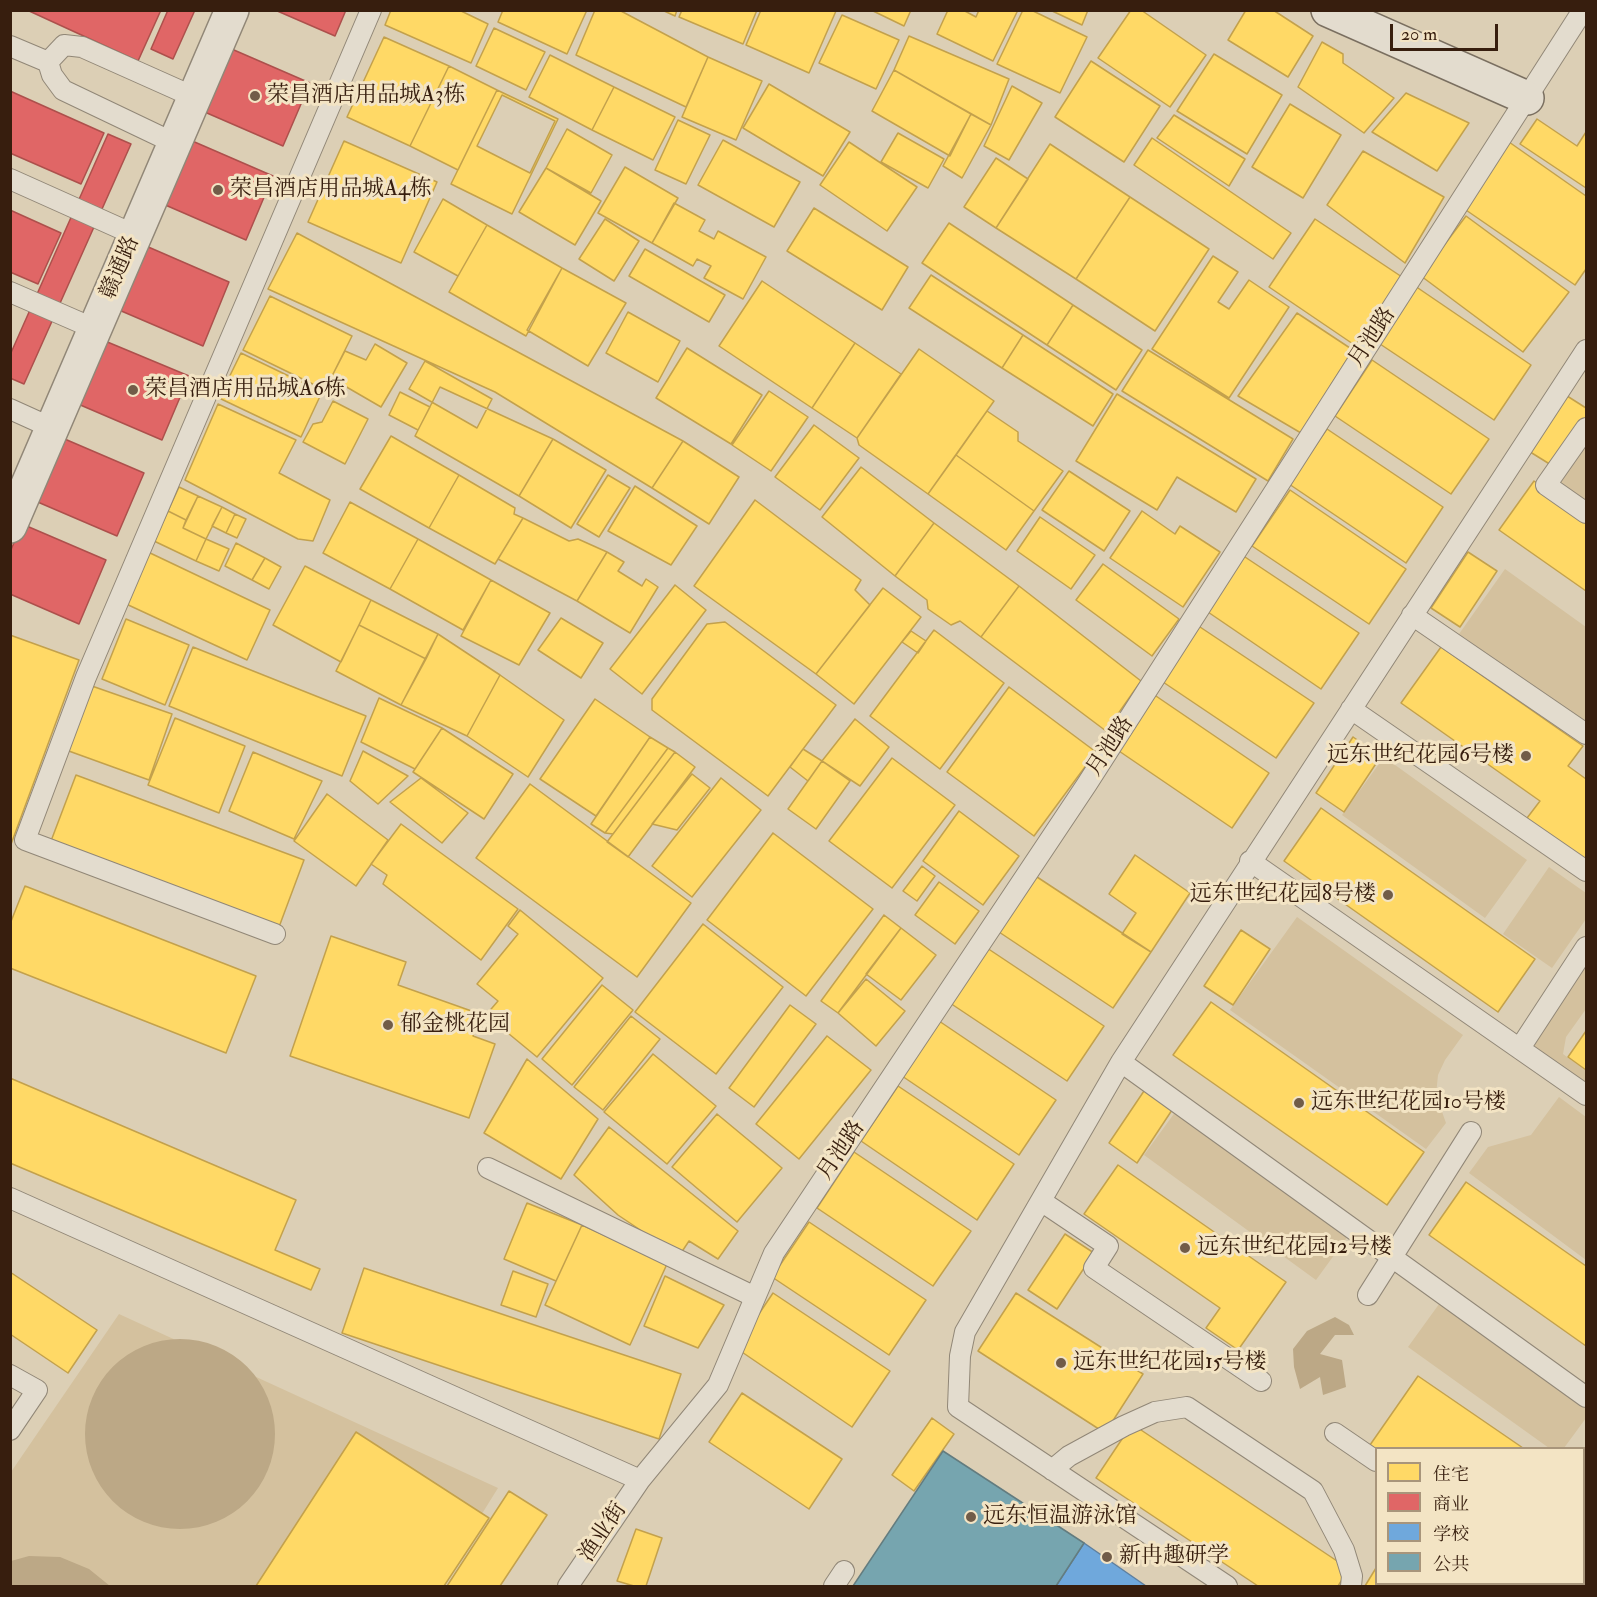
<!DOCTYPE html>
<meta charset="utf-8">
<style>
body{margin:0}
#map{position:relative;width:1597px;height:1597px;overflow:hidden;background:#dccfb5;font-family:"IM FELL Double Pica","Noto Serif SC",serif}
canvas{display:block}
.frame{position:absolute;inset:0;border:12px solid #371e0e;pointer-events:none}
.legend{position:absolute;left:1375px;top:1447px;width:210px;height:138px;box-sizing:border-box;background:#f3e4c4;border:2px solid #a8957b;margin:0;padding:8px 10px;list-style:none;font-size:18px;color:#371e0e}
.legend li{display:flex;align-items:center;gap:12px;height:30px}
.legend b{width:30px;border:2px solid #a8957b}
.scale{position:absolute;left:1390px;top:24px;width:108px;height:27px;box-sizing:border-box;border:3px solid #371e0e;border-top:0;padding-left:8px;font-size:18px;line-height:21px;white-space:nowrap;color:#371e0e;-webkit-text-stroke:4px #f3e4c4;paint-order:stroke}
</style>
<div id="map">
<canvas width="1597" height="1597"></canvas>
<div class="frame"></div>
<ul class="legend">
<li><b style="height:16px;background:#ffd966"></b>住宅</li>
<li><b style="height:16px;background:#e06666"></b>商业</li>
<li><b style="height:16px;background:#6fa8dc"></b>学校</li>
<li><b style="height:16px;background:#76a5af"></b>公共</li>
</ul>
<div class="scale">20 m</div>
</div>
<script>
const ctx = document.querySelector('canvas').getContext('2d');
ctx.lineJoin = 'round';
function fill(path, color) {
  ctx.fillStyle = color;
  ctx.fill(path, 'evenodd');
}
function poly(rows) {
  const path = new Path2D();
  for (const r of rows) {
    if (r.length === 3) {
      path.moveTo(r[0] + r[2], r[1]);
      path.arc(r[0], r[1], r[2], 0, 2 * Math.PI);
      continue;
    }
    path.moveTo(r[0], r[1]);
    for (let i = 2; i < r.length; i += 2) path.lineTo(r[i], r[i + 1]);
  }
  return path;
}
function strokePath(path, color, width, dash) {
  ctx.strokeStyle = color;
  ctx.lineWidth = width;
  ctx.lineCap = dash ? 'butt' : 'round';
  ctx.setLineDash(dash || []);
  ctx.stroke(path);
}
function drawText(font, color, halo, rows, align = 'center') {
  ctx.font = font + ' "IM FELL Double Pica","Noto Serif SC",serif';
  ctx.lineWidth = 6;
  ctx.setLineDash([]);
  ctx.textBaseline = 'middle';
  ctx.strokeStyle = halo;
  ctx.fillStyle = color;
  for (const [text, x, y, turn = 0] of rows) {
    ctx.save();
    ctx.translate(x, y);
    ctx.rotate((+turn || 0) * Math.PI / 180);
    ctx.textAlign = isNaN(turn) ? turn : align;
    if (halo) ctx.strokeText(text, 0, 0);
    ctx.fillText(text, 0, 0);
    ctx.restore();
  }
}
const green = poly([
 [1586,439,1586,508,1553,486],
 [1505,569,1586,627,1586,724,1459,634],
 [1384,757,1527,860,1485,918,1342,815],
 [1549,867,1586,893,1586,919,1552,968,1503,934],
 [1297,917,1463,1035,1445,1060,1438,1075,1436,1095,1446,1123,1426,1149,1230,1010],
 [1586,956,1586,1009,1566,1037,1563,1054,1586,1071,1586,1091,1523,1047],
 [1559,1097,1586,1117,1586,1260,1469,1173,1488,1147,1531,1135],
 [1176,1111,1348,1236,1316,1280,1144,1155],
 [1442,1300,1586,1404,1586,1418,1564,1448,1549,1448,1408,1347],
 [119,1314,498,1488,437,1586,11,1586,11,1472]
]);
const water = poly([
 [1335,1317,1349,1325,1354,1335,1335,1335,1320,1354,1342,1360,1346,1387,1323,1395,1320,1377,1300,1389,1294,1367,1293,1349,1307,1331],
 [180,1434,95],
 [29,1556,60,1557,89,1569,110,1586,11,1586,11,1561]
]);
const homes = poly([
 [391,10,459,10,488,24,471,63,385,25,391,10],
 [503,10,587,10,567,54,498,22,503,10],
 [595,10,619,10,708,57,686,107,576,55,595,10],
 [662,10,677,10,675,16,662,10],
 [682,10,757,10,743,44,679,17,682,10],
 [761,10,836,11,809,73,746,45,761,10],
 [871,10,911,10,904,26,871,10],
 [948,10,963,10,976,17,979,10,1018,10,993,61,937,34,948,10],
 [1023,10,1031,10,1087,37,1060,93,997,64,1023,10],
 [1050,10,1088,10,1082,25,1050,10],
 [1131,10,1141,10,1206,55,1170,107,1098,58,1131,10],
 [1246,10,1273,10,1313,36,1288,77,1228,40,1246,10],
 [842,15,899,40,876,89,819,63,842,15],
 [494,28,545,52,526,90,476,66,494,28],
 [909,36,1009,79,991,125,894,70,909,36],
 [384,37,449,66,410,146,347,117,384,37],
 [1322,42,1343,54,1343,63,1394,98,1364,133,1298,87,1322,42],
 [1214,54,1282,95,1247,154,1177,111,1214,54],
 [550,55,614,87,592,130,529,97,550,55],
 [708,57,762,81,736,140,682,117,708,57],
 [1091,61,1160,106,1124,162,1055,117,1091,61],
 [449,66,497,90,458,170,410,146,449,66],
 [894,70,971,114,950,156,872,111,894,70],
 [769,84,850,132,823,176,743,128,769,84],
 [1012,86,1042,103,1009,160,984,146,1012,86],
 [614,87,675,117,653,160,592,130,614,87],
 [497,90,558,119,512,214,451,184,497,90],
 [1406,93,1469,123,1437,171,1372,132,1406,93],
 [502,95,555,121,530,173,477,146,502,95],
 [1290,104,1341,135,1303,198,1252,167,1290,104],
 [971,114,991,125,962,178,943,166,971,114],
 [1174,115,1245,159,1229,186,1157,138,1174,115],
 [1537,119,1577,146,1586,132,1586,188,1520,144,1537,119],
 [678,120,710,135,686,184,655,170,678,120],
 [567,129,612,155,591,193,546,168,567,129],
 [898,133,944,159,928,188,881,162,898,133],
 [1152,138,1291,233,1273,259,1134,165,1152,138],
 [723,140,800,182,774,227,698,185,723,140],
 [344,141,437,182,401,263,308,222,344,141],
 [849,142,917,187,887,231,820,185,849,142],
 [1509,142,1586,196,1586,269,1575,285,1463,208,1509,142],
 [1050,144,1130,197,1076,279,996,228,1050,144],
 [1363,151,1444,197,1405,263,1327,205,1363,151],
 [996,158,1028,179,996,228,964,207,996,158],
 [625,167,678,198,652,243,598,213,625,167],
 [546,168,601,201,575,245,519,212,546,168],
 [1130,197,1209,249,1155,331,1076,279,1130,197],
 [443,199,487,225,458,276,414,252,443,199],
 [674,203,705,220,699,231,714,239,718,231,766,257,743,299,704,278,711,266,697,259,693,266,652,243,674,203],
 [814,208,908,267,882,310,787,251,814,208],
 [1466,216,1569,292,1523,352,1421,276,1466,216],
 [605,219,639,241,614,281,579,259,605,219],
 [1315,219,1402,277,1356,346,1269,287,1315,219],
 [949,223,1073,305,1047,345,922,263,949,223],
 [487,225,562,268,526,336,449,292,487,225],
 [297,233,683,441,652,488,495,392,268,289,297,233],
 [645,249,725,295,709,322,629,276,645,249],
 [1213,256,1238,272,1218,302,1229,309,1249,280,1289,307,1229,398,1152,349,1213,256],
 [562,268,626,303,588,366,527,330,562,268],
 [931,275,1023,335,1002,368,909,308,931,275],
 [762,281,855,343,812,408,719,346,762,281],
 [1415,286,1531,365,1494,420,1377,342,1415,286],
 [270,296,352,336,325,390,243,350,270,296],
 [1073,305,1142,350,1116,390,1047,345,1073,305],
 [628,312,680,341,658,382,606,353,628,312],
 [1297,313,1353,350,1301,433,1238,396,1297,313],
 [1023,335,1113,394,1093,426,1002,368,1023,335],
 [855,343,901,374,857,438,812,408,855,343],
 [375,344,407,363,381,407,331,378,345,351,366,360,375,344],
 [687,348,762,395,731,444,656,398,687,348],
 [919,349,994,401,928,494,859,445,857,438,919,349],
 [1148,350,1293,439,1268,481,1122,391,1148,350],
 [241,353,322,392,301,437,219,398,241,353],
 [1372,360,1489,439,1451,494,1335,416,1372,360],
 [425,361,492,399,477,428,409,389,425,361],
 [440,387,553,439,519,496,415,436,440,387],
 [769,391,808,417,771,471,732,445,769,391],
 [400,392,430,407,418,430,389,415,400,392],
 [1117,394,1256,479,1236,512,1177,477,1157,510,1076,461,1117,394],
 [1564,394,1586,408,1586,423,1556,468,1527,450,1564,394],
 [333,401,368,419,345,464,303,442,313,424,322,422,333,401],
 [218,404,296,440,279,473,330,500,313,541,298,539,185,480,218,404],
 [987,411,1018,432,1018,441,1063,471,1034,511,956,455,987,411],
 [814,425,859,458,820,510,775,477,814,425],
 [1327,429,1443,507,1406,563,1289,484,1327,429],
 [391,436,459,475,429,528,360,489,391,436],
 [553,439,606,470,571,528,519,496,553,439],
 [683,441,739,477,709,524,652,488,683,441],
 [956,455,1034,511,1006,550,928,494,956,455],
 [861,467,934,523,895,576,822,517,861,467],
 [1069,471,1130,511,1104,551,1042,510,1069,471],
 [459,475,515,508,514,514,523,518,495,564,429,528,459,475],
 [608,475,630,488,599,537,577,524,608,475],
 [1534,481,1586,518,1586,591,1499,530,1534,481],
 [635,486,697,526,671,565,608,531,635,486],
 [179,487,198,496,186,520,168,511,179,487],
 [1290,490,1406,569,1369,624,1252,546,1290,490],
 [198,496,222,507,206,539,183,528,198,496],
 [755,500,861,580,855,590,870,605,816,674,694,586,755,500],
 [350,502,418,539,390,589,323,553,350,502],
 [222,507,235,514,226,533,212,526,222,507],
 [168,511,186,520,183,528,206,539,196,561,154,541,168,511],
 [1142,511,1175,534,1180,526,1220,552,1183,607,1110,558,1142,511],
 [235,514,246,519,237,538,226,533,235,514],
 [1040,517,1095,555,1071,589,1017,551,1040,517],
 [523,518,569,541,578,539,607,552,577,601,498,559,523,518],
 [934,523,1019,586,981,637,960,621,951,625,928,609,927,600,895,576,934,523],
 [206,539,229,549,219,571,196,561,206,539],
 [418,539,491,580,463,630,390,589,418,539],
 [236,543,265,558,252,580,225,566,236,543],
 [148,552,270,610,247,660,124,603,148,552],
 [607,552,624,562,618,571,642,586,646,579,658,587,630,633,577,601,607,552],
 [1468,552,1497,571,1460,627,1431,608,1468,552],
 [1242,555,1359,633,1321,689,1205,610,1242,555],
 [265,558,281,567,269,589,252,580,265,558],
 [1103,564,1179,619,1152,656,1076,600,1103,564],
 [305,566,371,600,341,662,273,625,305,566],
 [491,580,550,613,519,665,461,636,491,580],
 [675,585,706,610,642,694,610,669,675,585],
 [1019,586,1141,681,1106,731,981,637,1019,586],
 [883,588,921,617,854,704,816,674,883,588],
 [371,600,438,634,426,659,359,625,371,600],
 [561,618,603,643,581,678,538,650,561,618],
 [126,619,189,645,165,705,102,679,126,619],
 [725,622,836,705,768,796,652,710,652,699,707,624,725,622],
 [359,625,426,659,401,705,336,671,359,625],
 [1197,625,1314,703,1276,758,1160,680,1197,625],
 [934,630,1004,683,940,769,870,716,934,630],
 [911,631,926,641,918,653,902,642,911,631],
 [438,634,500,675,467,736,401,705,438,634],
 [10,635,79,660,10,847,10,635],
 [193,647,366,716,342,776,169,706,193,647],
 [1441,647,1583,746,1568,766,1586,779,1586,866,1524,822,1540,801,1401,703,1441,647],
 [500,675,564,720,528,777,467,736,500,675],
 [89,685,172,714,149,780,66,750,89,685],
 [1009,687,1096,752,1034,836,947,772,1009,687],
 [1153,694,1269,773,1232,828,1116,749,1153,694],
 [379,698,442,728,415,769,361,742,379,698],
 [595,699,650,737,596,816,540,779,595,699],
 [175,718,245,746,219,813,148,785,175,718],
 [855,719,889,747,860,786,822,761,855,719],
 [442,728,513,774,484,819,413,772,442,728],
 [650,737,668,748,605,833,591,824,650,737],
 [1353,737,1381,756,1344,812,1316,793,1353,737],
 [668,748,675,752,613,834,605,833,668,748],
 [803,749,822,761,808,781,790,767,803,749],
 [363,751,408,776,378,804,350,781,363,751],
 [253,752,322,781,294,839,229,811,253,752],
 [675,752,695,767,628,857,607,842,675,752],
 [892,758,955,805,892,888,829,841,892,758],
 [822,761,850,781,816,829,788,809,822,761],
 [692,774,710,788,677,830,652,824,692,774],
 [76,775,304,860,279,927,51,841,76,775],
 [421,778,468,813,442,843,390,802,421,778],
 [721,778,761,810,692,897,652,866,721,778],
 [530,784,691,903,637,977,476,858,530,784],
 [327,794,388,840,356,886,294,841,327,794],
 [1321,808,1535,959,1498,1012,1284,861,1321,808],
 [959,811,1019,856,983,905,923,861,959,811],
 [401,824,518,909,481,960,383,884,387,875,371,864,401,824],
 [773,833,873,909,806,996,707,920,773,833],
 [1135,855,1190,893,1151,952,1122,934,1136,913,1109,894,1135,855],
 [922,866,935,876,917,901,903,891,922,866],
 [1034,875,1151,952,1113,1008,996,930,1034,875],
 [939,882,979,911,955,944,915,915,939,882],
 [25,886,256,976,226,1053,10,968,10,924,25,886],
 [520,910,603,978,537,1057,486,1015,498,1001,477,984,518,934,508,926,520,910],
 [884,915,901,928,838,1013,821,1001,884,915],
 [703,924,783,987,716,1074,635,1012,703,924],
 [901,928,936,955,901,1000,866,974,901,928],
 [1241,930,1270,949,1233,1005,1204,986,1241,930],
 [331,936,406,962,398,985,480,1014,473,1036,495,1044,469,1118,290,1056,331,936],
 [987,948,1104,1026,1067,1081,950,1003,987,948],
 [866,979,905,1011,876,1046,838,1013,866,979],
 [602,985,633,1010,572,1085,542,1059,602,985],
 [1211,1002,1424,1152,1387,1205,1173,1055,1211,1002],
 [790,1005,816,1024,754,1107,729,1088,790,1005],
 [631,1016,660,1039,603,1110,574,1087,631,1016],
 [939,1021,1056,1100,1019,1155,902,1076,939,1021],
 [1586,1031,1586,1070,1568,1057,1586,1031],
 [827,1036,871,1070,799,1159,756,1124,827,1036],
 [653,1054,716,1106,667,1164,604,1112,653,1054],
 [527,1059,598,1119,561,1179,484,1133,527,1059],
 [10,1078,296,1200,275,1250,320,1269,311,1290,10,1163,10,1078],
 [898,1086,1014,1164,977,1220,861,1141,898,1086],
 [1146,1088,1174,1107,1137,1163,1109,1143,1146,1088],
 [717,1114,782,1168,737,1222,672,1167,717,1114],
 [609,1127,738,1231,718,1259,689,1241,679,1256,618,1215,574,1175,609,1127],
 [854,1152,971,1231,933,1286,817,1208,854,1152],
 [1118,1165,1286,1282,1238,1350,1206,1328,1220,1308,1084,1214,1118,1165],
 [1466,1182,1586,1266,1586,1346,1429,1235,1466,1182],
 [527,1203,582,1225,556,1281,504,1259,527,1203],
 [809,1222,926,1300,889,1355,772,1277,809,1222],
 [582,1225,667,1264,630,1345,545,1305,582,1225],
 [1065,1234,1094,1253,1057,1309,1028,1290,1065,1234],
 [364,1268,681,1374,659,1439,342,1333,364,1268],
 [513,1271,548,1284,536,1317,501,1305,513,1271],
 [10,1272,97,1330,68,1373,10,1334,10,1272],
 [665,1276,724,1305,698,1348,644,1326,665,1276],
 [773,1293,890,1371,852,1427,736,1348,773,1293],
 [1016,1293,1143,1374,1105,1433,978,1351,1016,1293],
 [1418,1376,1523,1448,1376,1449,1370,1445,1418,1376],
 [742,1393,842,1459,809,1509,709,1442,742,1393],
 [932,1418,954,1434,914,1491,892,1475,932,1418],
 [1132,1424,1349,1569,1338,1586,1258,1586,1096,1478,1132,1424],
 [356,1432,489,1518,444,1586,256,1586,356,1432],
 [1586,1456,1586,1488,1584,1486,1584,1461,1586,1456],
 [509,1491,547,1515,500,1586,447,1586,509,1491],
 [636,1529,662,1538,646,1586,634,1586,617,1581,636,1529],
 [1376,1568,1376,1584,1471,1584,1476,1586,1365,1586,1376,1568],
 [1508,1584,1549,1584,1547,1586,1506,1586,1508,1584]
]);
const shops = poly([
 [27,10,161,10,138,61,27,10],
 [168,10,195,10,173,59,151,49,168,10],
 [275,10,346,10,335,36,275,10],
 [227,47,310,83,283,146,200,110,227,47],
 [10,91,104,133,81,184,10,153,10,91],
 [108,134,131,144,24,384,10,378,10,355,108,134],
 [190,140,273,176,246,240,163,204,190,140],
 [10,210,61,233,38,284,10,272,10,210],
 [146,246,229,282,203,346,119,310,146,246],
 [105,341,189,376,162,440,78,404,105,341],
 [60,437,144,473,117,536,33,500,60,437],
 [22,524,106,560,79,624,10,594,10,552,22,524]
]);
const schools = poly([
 [1084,1543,1146,1586,1056,1586,1084,1543]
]);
const public = poly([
 [943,1451,1084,1543,1056,1586,853,1586,943,1451]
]);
const service = poly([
 [10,46,48,62],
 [174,143,63,90,52,75,48,62,64,45,82,47,194,97],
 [10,179,135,235],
 [10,292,95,329],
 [10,409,52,428],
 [1586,428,1546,485,1586,513],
 [1412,615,1586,734],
 [1351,709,1586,871],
 [1250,861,1586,1095],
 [275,934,25,840,86,677,371,10],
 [1520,1048,1586,947],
 [1121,1062,1586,1397],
 [488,1168,755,1297],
 [10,1198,640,1480],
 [1041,1201,1108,1246,1094,1268,1261,1381],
 [1368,1295,1471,1132],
 [10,1375,37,1390,10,1430],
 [1335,1433,1376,1461],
 [1052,1470,1069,1456,1124,1426,1155,1412,1187,1407,1313,1491,1344,1550,1352,1576,1351,1586],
 [1584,1543,1586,1539],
 [568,1586,640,1480,718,1385,774,1253,1087,784,1583,10],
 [834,1586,844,1571],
 [1227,1586,958,1407,960,1356,965,1332,1121,1062,1586,350],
 [1554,1586,1556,1584]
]);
const tertiary = poly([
 [10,526,232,10]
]);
const secondary = poly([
 [1328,10,1527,98]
]);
const markers = [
 [255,96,6,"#715c48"],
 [218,190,6,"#715c48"],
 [133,390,6,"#715c48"],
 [1526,756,6,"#715c48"],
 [1388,895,6,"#715c48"],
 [388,1025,6,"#715c48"],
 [1299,1103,6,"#715c48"],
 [1185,1248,6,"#715c48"],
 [1061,1363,6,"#715c48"],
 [971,1517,6,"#715c48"],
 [1107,1557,6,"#715c48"]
];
const poiNames = [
 ["荣昌酒店用品城A3栋",267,96],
 ["荣昌酒店用品城A4栋",230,190],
 ["荣昌酒店用品城A6栋",145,390],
 ["远东世纪花园6号楼",1514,756,"right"],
 ["远东世纪花园8号楼",1376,895,"right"],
 ["郁金桃花园",400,1025],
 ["远东世纪花园10号楼",1311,1103],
 ["远东世纪花园12号楼",1197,1248],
 ["远东世纪花园15号楼",1073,1363],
 ["远东恒温游泳馆",983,1517],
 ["新冉趣研学",1119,1557]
];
const streetNames = [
 ["赣通路",121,268,-67],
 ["月池路",1373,338,-57],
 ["月池路",1111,747,-57],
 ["月池路",842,1151,-56],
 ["渔业街",604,1533,-56]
];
fill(green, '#d4c19e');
fill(water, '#bca886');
fill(homes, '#ffd966');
strokePath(homes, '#c3a14c', 1.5);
fill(shops, '#e06666');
strokePath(shops, '#ad504c', 1.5);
fill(schools, '#6fa8dc');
strokePath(schools, '#5e7f9e', 1.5);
fill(public, '#76a5af');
strokePath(public, '#637c7f', 1.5);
strokePath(service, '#918777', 22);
strokePath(tertiary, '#918777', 36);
strokePath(secondary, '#7a6f60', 36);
strokePath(service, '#e3dcce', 20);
strokePath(tertiary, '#e3dcce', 33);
strokePath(secondary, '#e3dcce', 33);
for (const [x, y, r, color] of markers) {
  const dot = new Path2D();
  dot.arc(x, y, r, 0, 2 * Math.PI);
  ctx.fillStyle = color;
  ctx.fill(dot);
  strokePath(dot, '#f3e4c4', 2);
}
drawText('22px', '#371e0e', '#f3e4c4', poiNames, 'left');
drawText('22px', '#371e0e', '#f3e4c4', streetNames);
</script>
